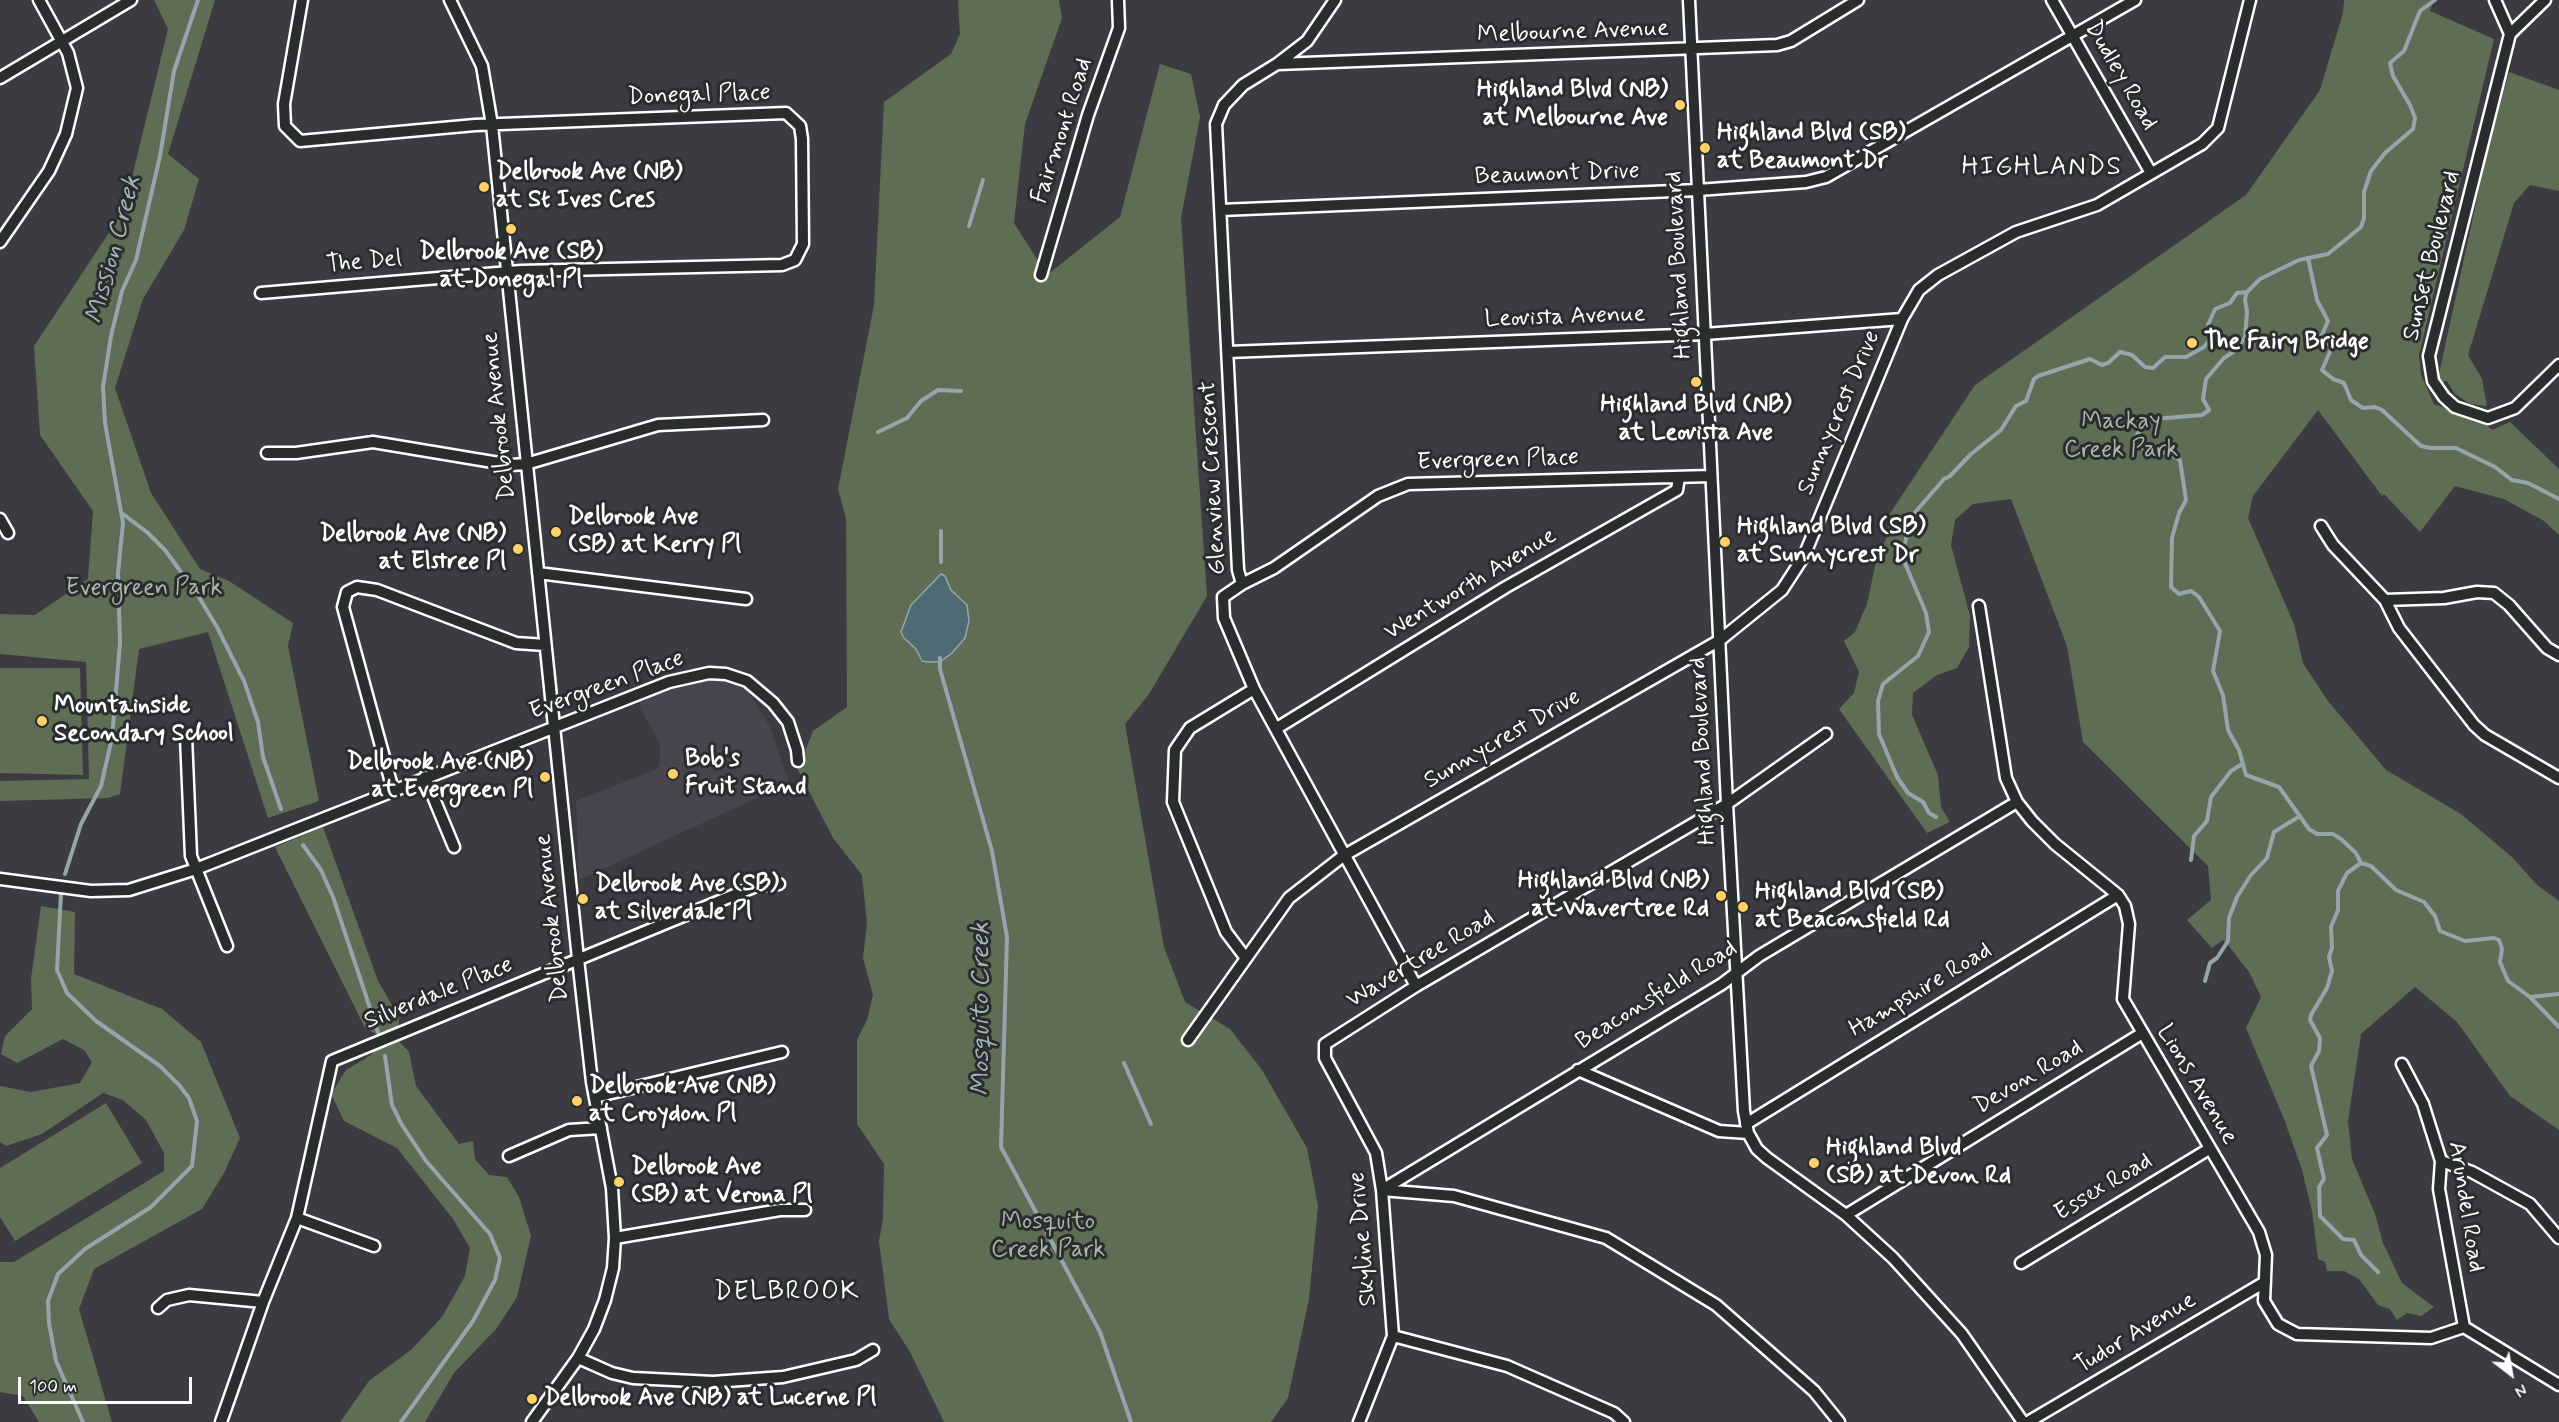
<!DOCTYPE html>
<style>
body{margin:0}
#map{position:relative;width:2559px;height:1422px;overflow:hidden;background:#3c3b41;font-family:Mynerve,sans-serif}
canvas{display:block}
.north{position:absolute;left:2481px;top:1344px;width:60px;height:60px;-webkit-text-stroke:4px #2a2d2e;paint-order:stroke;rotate:149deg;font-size:16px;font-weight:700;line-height:24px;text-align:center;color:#fff}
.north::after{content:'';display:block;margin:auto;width:21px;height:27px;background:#fff;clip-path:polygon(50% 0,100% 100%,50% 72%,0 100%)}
.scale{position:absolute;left:18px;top:1377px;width:174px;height:27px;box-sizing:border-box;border:3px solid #fff;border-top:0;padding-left:8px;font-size:18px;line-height:21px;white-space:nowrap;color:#fff;-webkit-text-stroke:4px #2a2d2e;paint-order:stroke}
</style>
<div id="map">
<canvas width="2559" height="1422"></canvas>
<div class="north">N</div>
<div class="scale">100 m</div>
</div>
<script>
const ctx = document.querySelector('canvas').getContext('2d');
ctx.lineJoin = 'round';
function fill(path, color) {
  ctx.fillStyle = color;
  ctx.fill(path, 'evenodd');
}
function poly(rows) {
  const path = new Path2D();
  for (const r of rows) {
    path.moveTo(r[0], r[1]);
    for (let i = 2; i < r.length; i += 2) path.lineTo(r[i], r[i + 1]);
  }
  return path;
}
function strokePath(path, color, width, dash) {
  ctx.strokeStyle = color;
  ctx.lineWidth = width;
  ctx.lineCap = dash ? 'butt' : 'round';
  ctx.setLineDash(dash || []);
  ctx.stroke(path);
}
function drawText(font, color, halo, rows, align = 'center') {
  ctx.font = font + ' Mynerve,sans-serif';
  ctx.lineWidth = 6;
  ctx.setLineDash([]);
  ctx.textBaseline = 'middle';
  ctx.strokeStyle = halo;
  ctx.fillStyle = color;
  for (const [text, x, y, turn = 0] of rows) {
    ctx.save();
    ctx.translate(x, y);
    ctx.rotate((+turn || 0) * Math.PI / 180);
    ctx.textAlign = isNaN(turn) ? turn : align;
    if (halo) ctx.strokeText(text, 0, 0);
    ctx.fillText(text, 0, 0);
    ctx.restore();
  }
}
const built = poly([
 [709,673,742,681,770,727,789,783,579,880,576,801,655,770,660,764,660,744,641,709,640,701,662,690]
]);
const green = poly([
 [154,0,215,0,168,154,199,179,184,230,143,299,115,388,151,493,200,569,229,581,293,623,288,646,319,801,268,818,208,632,139,649,120,794,108,798,0,801,0,781,89,779,86,662,0,654,0,614,35,615,88,579,93,511,40,435,34,346,124,210,168,29],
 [958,0,1059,0,1062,18,1025,124,1014,223,1047,275,1120,217,1160,64,1191,74,1200,117,1181,218,1207,596,1149,694,1125,724,1164,947,1185,1002,1230,1029,1262,1070,1307,1148,1318,1206,1309,1299,1288,1398,1271,1422,944,1422,910,1352,889,1319,879,1241,883,1219,884,1164,857,1124,857,1040,867,1020,873,995,863,958,867,924,862,875,833,838,798,770,813,731,847,707,846,518,838,489,874,305,884,102,951,54,960,34],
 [2344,0,2434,0,2430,11,2494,39,2419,355,2421,375,2434,404,2482,421,2492,430,2510,422,2559,469,2559,535,2544,521,2504,499,2455,486,2420,532,2384,494,2382,496,2318,410,2253,496,2248,518,2294,624,2303,663,2328,701,2386,770,2461,814,2513,858,2537,885,2559,901,2559,1130,2510,1096,2457,1022,2415,987,2361,1034,2348,1121,2352,1159,2375,1214,2383,1243,2402,1283,2434,1307,2421,1316,2407,1313,2397,1320,2390,1309,2378,1305,2359,1279,2344,1271,2327,1271,2325,1262,2318,1259,2312,1211,2302,1170,2284,1119,2246,1028,2261,997,2249,972,2229,946,2223,940,2212,948,2187,920,2211,900,2208,866,2083,742,2067,646,2011,499,1973,504,1955,520,1951,545,1970,616,1969,647,1957,668,1937,675,1913,693,1912,715,1938,775,1941,807,1950,822,1927,833,1839,709,1854,693,1859,672,1844,641,1855,632,1867,604,1875,566,1887,536,1889,515,1975,385,2246,195,2320,90,2343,13],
 [2509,72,2559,90,2559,191,2530,185,2514,203,2468,355,2482,379,2487,406,2470,404,2455,394,2447,381,2437,383,2487,153],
 [0,668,80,668,83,775,0,773],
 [323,827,378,981,399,1017,398,1040,409,1052,416,1086,459,1144,473,1141,475,1159,489,1175,507,1177,519,1197,531,1236,517,1297,496,1329,454,1373,425,1422,340,1422,369,1381,412,1349,442,1317,465,1276,470,1248,453,1219,397,1148,344,1121,331,1094,346,1070,371,1055,376,1048,376,1034,365,1028,275,847],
 [41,906,75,912,74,974,162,1009,201,1042,240,1138,224,1173,202,1209,94,1269,79,1309,112,1422,39,1422,23,1396,0,1392,0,1262,14,1262,164,1171,164,1153,146,1120,123,1100,103,1093,42,1134,6,1146,0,1142,0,1086,31,1092,80,1083,92,1062,84,1050,63,1039,17,1063,1,1054,5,1036,32,1009,31,979],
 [106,1103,142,1163,15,1241,0,1217,0,1168]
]);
const water = poly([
 [941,574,945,576,951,590,967,605,969,621,965,638,952,653,940,662,928,662,922,661,916,649,904,638,901,632,911,605,941,574]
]);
const stream = poly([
 [2435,0,2420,11,2404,51,2390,63,2393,76,2410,105,2415,118,2413,129,2385,153,2371,171,2364,192,2364,218,2361,227,2328,254,2299,260,2260,279,2247,292,2245,299,2247,312,2245,337,2236,350,2224,358,2206,379,2203,399,2209,410,2202,415,2154,419,2142,425,2135,439,2145,450,2170,454,2180,460,2186,500,2179,513,2172,538,2171,587,2179,594,2191,591,2199,597,2220,631,2213,671,2223,695,2228,730,2239,750,2246,775,2279,787,2309,829,2317,834,2333,834,2341,839,2356,853,2361,863,2371,866,2396,890,2424,902,2435,916,2440,931,2465,941,2494,938,2499,940,2502,949,2500,962,2508,981,2530,997,2559,1027],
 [969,226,983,180],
 [2308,258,2317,300,2328,321,2321,337,2332,347,2322,370,2333,379,2344,383,2351,400,2363,408,2375,407,2382,410,2421,446,2431,448,2456,448,2495,467,2512,480,2528,483,2559,499],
 [878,432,907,418,921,401,938,390,961,391],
 [123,514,148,533,165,550,197,594,217,627,244,681,258,722,263,757,281,809],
 [941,562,941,531],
 [940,658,940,669,992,851,1007,937,1001,1147,1100,1332,1131,1422],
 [1936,817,1929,813,1923,802,1908,793,1897,777,1879,734,1878,701,1883,684,1918,656,1929,632,1926,613,1904,561,1903,552,1911,517,1944,479,1950,476,1971,454,2001,430,2016,406,2026,401,2034,379,2038,376,2090,359,2102,365,2108,363,2120,352,2132,355,2145,367,2153,368,2165,357,2186,357,2204,347,2209,341,2211,333,2208,325,2215,309,2230,303,2237,293,2247,292],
 [303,845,321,870,333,897,378,1032],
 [2191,860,2194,836,2207,821,2211,797,2231,771,2242,764],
 [2361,863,2347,873,2338,891,2338,910,2331,927,2332,948,2329,957,2332,971,2327,988,2311,1015,2310,1020,2320,1038,2319,1051,2311,1066,2327,1135,2317,1148,2324,1179,2319,1187,2320,1216,2343,1239,2354,1240,2361,1255,2378,1272],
 [65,874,81,824,101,786,112,738,120,643,118,573,123,523,105,423,103,387,111,336,122,291,136,260,160,156,174,71,198,0],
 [61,893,57,970,67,993,96,1021,160,1066,179,1085,189,1098,197,1121,192,1166,151,1207,85,1249,58,1274,48,1301,49,1323,56,1361,83,1422],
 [2205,981,2210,963,2217,958,2228,941,2229,918,2237,897,2251,875,2267,858,2274,832,2300,816],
 [2530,997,2559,994],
 [385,1056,392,1105,402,1125,426,1161,490,1234,500,1258,495,1280,473,1321,401,1422],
 [1124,1063,1151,1124]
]);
const minor = poly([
 [450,0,482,66,492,125,578,959,592,1082,612,1188,615,1238,613,1268,605,1300,594,1329,578,1358,532,1422],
 [1335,0,1307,41,1277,64,1243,85,1224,105,1216,124,1238,570,1242,584,1223,597,1224,618,1254,689,1416,986],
 [1689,0,1727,804,1744,1111,1748,1133,1757,1149,1767,1158,1846,1215,1893,1258,1962,1334,2023,1422],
 [2052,0,2151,173],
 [2495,0,2510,34],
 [2545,0,2510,34,2429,356,2433,381,2444,397,2455,407,2488,418,2515,408,2559,365],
 [1278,64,1777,45,1791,41,1858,0],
 [0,78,131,0],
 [1221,210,1698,190,1806,182,1826,177,2135,0],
 [0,242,49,171,66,134,77,88,68,53,39,0],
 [1041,275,1088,115,1119,28,1118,0],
 [261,293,521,271,782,265,795,260,803,244,802,139,800,126,786,113,475,125,300,141,285,126,284,104,302,0],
 [1228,352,1705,334,1902,319],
 [267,453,296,453,373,442,511,465,526,464,658,425,763,420],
 [0,519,8,533],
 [2321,526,2333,545,2385,600,2399,628,2474,725,2485,735,2559,778],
 [538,573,746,599],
 [1242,584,1274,568,1378,496,1408,484,1711,476],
 [2385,600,2444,598,2477,592,2494,593,2509,605,2547,648,2559,655],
 [1979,606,2006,778,2017,802,2032,821,2055,844,2118,895,2125,906,2129,924,2123,999,2259,1232,2266,1255,2264,1301,2278,1324,2297,1334,2431,1338,2464,1327,2559,1385],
 [1277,728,1506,587,1677,490,1679,477],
 [186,737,191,856,227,946],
 [425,777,454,847],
 [393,790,343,607,347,592,357,587,377,590,516,643,545,645],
 [0,879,91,891,129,890,196,869,669,682,709,673,726,674,747,681,773,703,788,722,797,750,798,761],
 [1245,957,1226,932,1173,802,1175,750,1190,728,1254,689],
 [1188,1040,1289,898,1343,856,1720,640,1782,590,1804,556,1902,319,1919,290,1938,275,2016,232,2097,205,2202,144,2218,128,2250,0],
 [2402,1064,2423,1104,2441,1161,2439,1189,2464,1327],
 [1578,1070,1719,1131,1748,1133],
 [595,1097,782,1052],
 [1746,1124,2118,895],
 [509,1156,569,1130,601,1128],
 [2441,1161,2472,1172,2530,1204,2559,1238],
 [1382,1190,1722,984,1759,956,2017,802],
 [1382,1190,1454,1196,1606,1238,1716,1305,1814,1391,1839,1422],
 [1846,1215,2141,1034],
 [297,1218,374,1246],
 [615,1238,780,1210,805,1210],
 [2021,1263,2209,1149],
 [158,1308,167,1300,189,1295,263,1302],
 [1393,1336,1507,1366,1614,1413,1624,1422],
 [578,1358,612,1373,633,1378,713,1382,783,1377,856,1360,873,1350],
 [221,1422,263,1302,297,1218,332,1061,756,886,779,884],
 [1359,1422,1393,1336,1382,1190,1376,1153,1325,1058,1325,1044,1416,986,1727,804,1826,734],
 [2028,1422,2265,1282]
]);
const markers = [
 [1680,105,6,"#ffd166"],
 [1705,148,6,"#ffd166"],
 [484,187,6,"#ffd166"],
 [511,229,6,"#ffd166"],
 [2192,343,6,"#ffd166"],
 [1696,382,6,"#ffd166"],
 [556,532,6,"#ffd166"],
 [1725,542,6,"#ffd166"],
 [518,549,6,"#ffd166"],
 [42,721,6,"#ffd166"],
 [673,774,6,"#ffd166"],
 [545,777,6,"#ffd166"],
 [1721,896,6,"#ffd166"],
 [583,899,6,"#ffd166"],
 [1743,907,6,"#ffd166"],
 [577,1101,6,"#ffd166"],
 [1814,1163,6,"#ffd166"],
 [619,1182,6,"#ffd166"],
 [532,1399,6,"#ffd166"]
];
const streetNames = [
 ["Melbourne Avenue",1573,33,-2],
 ["Dudley Road",2120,76,60],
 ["Donegal Place",699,96,-2],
 ["Fairmont Road",1063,131,-72],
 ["Beaumont Drive",1557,175,-2],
 ["Sunset Boulevard",2433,256,-76],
 ["The Del",364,263,-5],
 ["Highland Boulevard",1680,265,-93],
 ["Leovista Avenue",1565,318,-2],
 ["Sunnycrest Drive",1840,413,-67],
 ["Delbrook Avenue",500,416,-96],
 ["Evergreen Place",1498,461,-2],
 ["Glenview Crescent",1214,478,-93],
 ["Wentworth Avenue",1471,585,-31],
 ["Evergreen Place",607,686,-20],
 ["Sunnycrest Drive",1503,740,-30],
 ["Highland Boulevard",1704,751,-93],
 ["Delbrook Avenue",553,918,-96],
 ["Wavertree Road",1421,960,-31],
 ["Hampshire Road",1921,991,-31],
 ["Silverdale Place",439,994,-22],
 ["Beaconsfield Road",1657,996,-32],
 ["Devon Road",2029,1078,-31],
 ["Lions Avenue",2196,1085,59],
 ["Essex Road",2104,1188,-31],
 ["Arundel Road",2465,1207,81],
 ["Skyline Drive",1364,1239,-95],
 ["Tudor Avenue",2136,1334,-31]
];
const poiNames = [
 ["Highland Blvd (NB)",1668,91,"right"],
 ["at Melbourne Ave",1668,119,"right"],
 ["Highland Blvd (SB)",1717,134],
 ["at Beaumont Dr",1717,162],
 ["Delbrook Ave (NB)",496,173],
 ["at St Ives Cres",496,201],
 ["Delbrook Ave (SB)",511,253,"center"],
 ["at Donegal Pl",511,281,"center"],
 ["The Fairy Bridge",2204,343],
 ["Highland Blvd (NB)",1696,406,"center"],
 ["at Leovista Ave",1696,434,"center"],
 ["Delbrook Ave",568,518],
 ["(SB) at Kerry Pl",568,546],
 ["Highland Blvd (SB)",1737,528],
 ["at Sunnycrest Dr",1737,556],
 ["Delbrook Ave (NB)",506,535,"right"],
 ["at Elstree Pl",506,563,"right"],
 ["Mountainside",54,707],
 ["Secondary School",54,735],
 ["Bob's",685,760],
 ["Fruit Stand",685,788],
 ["Delbrook Ave (NB)",533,763,"right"],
 ["at Evergreen Pl",533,791,"right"],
 ["Highland Blvd (NB)",1709,882,"right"],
 ["at Wavertree Rd",1709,910,"right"],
 ["Delbrook Ave (SB)",595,885],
 ["at Silverdale Pl",595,913],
 ["Highland Blvd (SB)",1755,893],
 ["at Beaconsfield Rd",1755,921],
 ["Delbrook Ave (NB)",589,1087],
 ["at Croydon Pl",589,1115],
 ["Highland Blvd",1826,1149],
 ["(SB) at Devon Rd",1826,1177],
 ["Delbrook Ave",631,1168],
 ["(SB) at Verona Pl",631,1196],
 ["Delbrook Ave (NB) at Lucerne Pl",544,1399]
];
const parkNames = [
 ["Mackay",2121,423],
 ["Creek Park",2121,451],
 ["Evergreen Park",144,589],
 ["Mosquito",1048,1223],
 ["Creek Park",1048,1251]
];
const neighbourhoodNames = [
 ["HIGHLANDS",2042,169],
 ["DELBROOK",787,1294]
];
const waterNames = [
 ["Mission Creek",115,250,-75],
 ["Mosquito Creek",983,1009,-90]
];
fill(built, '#49454e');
fill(green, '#5f6d55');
fill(water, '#4e6a73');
strokePath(water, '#95a6ab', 1.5);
strokePath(stream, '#95a6ab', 4);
strokePath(minor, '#fff', 15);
strokePath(minor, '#2a2d2e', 10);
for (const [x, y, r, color] of markers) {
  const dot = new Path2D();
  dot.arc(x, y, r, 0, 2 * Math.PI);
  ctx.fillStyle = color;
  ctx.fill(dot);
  strokePath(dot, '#2a2d2e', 2);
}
drawText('24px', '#fff', '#2a2d2e', streetNames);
drawText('bold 24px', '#fff', '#2a2d2e', poiNames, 'left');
drawText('24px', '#afb6aa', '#2a2d2e', parkNames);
ctx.letterSpacing = '1.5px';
drawText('26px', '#fff', '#2a2d2e', neighbourhoodNames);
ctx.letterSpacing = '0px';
drawText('italic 26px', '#a6b4b9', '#2a2d2e', waterNames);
</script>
